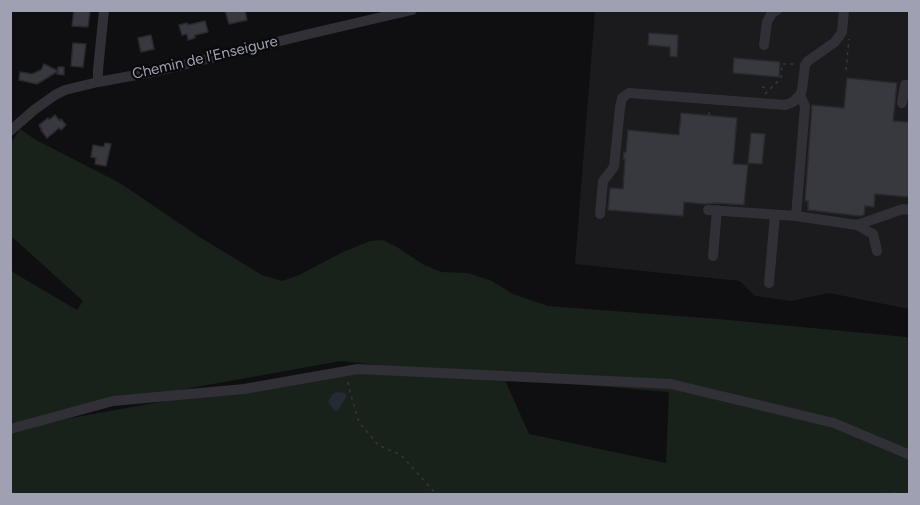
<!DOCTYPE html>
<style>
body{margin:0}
#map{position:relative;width:920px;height:505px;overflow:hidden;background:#0f0f11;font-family:Figtree,sans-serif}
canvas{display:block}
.frame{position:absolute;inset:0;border:12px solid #9fa1b3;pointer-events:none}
</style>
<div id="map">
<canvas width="920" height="505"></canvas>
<div class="frame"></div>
</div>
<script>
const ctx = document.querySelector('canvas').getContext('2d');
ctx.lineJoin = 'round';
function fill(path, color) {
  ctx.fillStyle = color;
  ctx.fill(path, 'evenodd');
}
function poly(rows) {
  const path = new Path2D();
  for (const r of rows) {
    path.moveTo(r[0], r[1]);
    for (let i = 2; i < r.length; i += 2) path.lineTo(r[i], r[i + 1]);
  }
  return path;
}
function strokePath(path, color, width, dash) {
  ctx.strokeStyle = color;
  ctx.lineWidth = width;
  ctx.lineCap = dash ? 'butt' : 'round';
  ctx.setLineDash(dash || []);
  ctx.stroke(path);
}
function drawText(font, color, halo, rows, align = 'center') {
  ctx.font = font + ' Figtree,sans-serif';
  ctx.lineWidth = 4.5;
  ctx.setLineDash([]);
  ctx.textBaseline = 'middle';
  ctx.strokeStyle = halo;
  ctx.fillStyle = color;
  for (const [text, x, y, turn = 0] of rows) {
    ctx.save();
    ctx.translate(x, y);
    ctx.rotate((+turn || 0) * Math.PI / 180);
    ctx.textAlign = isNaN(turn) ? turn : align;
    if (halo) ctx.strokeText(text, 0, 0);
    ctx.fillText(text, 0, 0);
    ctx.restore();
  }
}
const built = poly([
 [595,11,909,11,909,309,829,293,791,301,755,296,740,281,575,264]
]);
const green = poly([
 [20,129,36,140,120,183,198,236,262,275,282,281,299,275,341,253,370,241,382,240,397,247,424,265,442,272,468,273,492,281,513,294,548,306,718,319,906,337,910,339,909,494,11,494,11,429,347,368,505,380,529,434,666,463,669,392,523,380,341,361,135,398,11,425,11,271,77,310,83,301,11,236,11,143]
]);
const water = poly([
 [338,392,345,393,347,396,338,410,335,411,333,409,328,402,332,395,334,393]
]);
const building = poly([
 [74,10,90,10,88,27,72,26,74,10],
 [225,10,245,10,247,20,229,24,225,10],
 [205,21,208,32,195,35,195,38,188,40,187,34,182,35,179,25,187,23,188,25,205,21],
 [649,33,678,35,677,57,670,56,670,47,648,45,649,33],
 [151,35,154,49,141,52,138,38,151,35],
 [73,43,86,44,83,67,71,66,73,43],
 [734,58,780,62,779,77,733,73,734,58],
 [44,64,58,71,58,67,64,67,64,75,57,74,58,71,37,84,19,80,20,72,32,74,41,70,44,64],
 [847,78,897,83,893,121,909,122,909,197,875,194,874,207,865,206,864,215,860,216,808,210,808,201,805,201,812,105,844,108,847,78],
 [681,113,737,118,733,164,748,165,744,205,717,203,704,204,684,202,683,216,608,210,610,188,623,189,625,159,623,159,624,152,626,152,628,130,679,135,681,113],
 [55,115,60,121,61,119,66,125,61,130,59,128,47,138,41,130,42,130,39,125,48,118,49,120,55,115],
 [751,133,765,134,762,164,748,163,751,133],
 [105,143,111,144,106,166,95,164,96,158,91,157,93,145,104,147,105,143]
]);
const path = poly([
 [846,70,849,39],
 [762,87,769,88],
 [765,94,781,78,782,64,795,64],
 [709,115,710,109],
 [348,382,350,392,359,422,378,445,401,455,436,494],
 [885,494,889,493,909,494]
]);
const minor = poly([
 [764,45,767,22,772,13,777,10],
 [98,82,98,70,104,10],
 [902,103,905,85,910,85],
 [10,131,34,110,55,95,65,90,98,82,158,71,313,33,412,10],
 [708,210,796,216,857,225,903,209,910,210],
 [600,214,603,181,614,167,620,108,622,98,629,93,785,105,793,102,800,95,802,90,805,65,808,61,835,42,842,32,844,10],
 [796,216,805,106,800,95],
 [857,225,873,234,877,251],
 [713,256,717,210],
 [769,283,775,215],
 [10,429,113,401,244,389,358,369,671,384,834,423,910,455]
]);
const streetNames = [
 ["Chemin de l'Enseigure",205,58,-13]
];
fill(built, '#1b1b1e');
fill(green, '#19211b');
fill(water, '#252b35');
fill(building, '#38393f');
strokePath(building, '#2a292d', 1.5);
strokePath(path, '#36363d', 1.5, [3, 4.5]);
strokePath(minor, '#303036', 10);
drawText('15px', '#9fa1b3', '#0a0a0c', streetNames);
</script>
